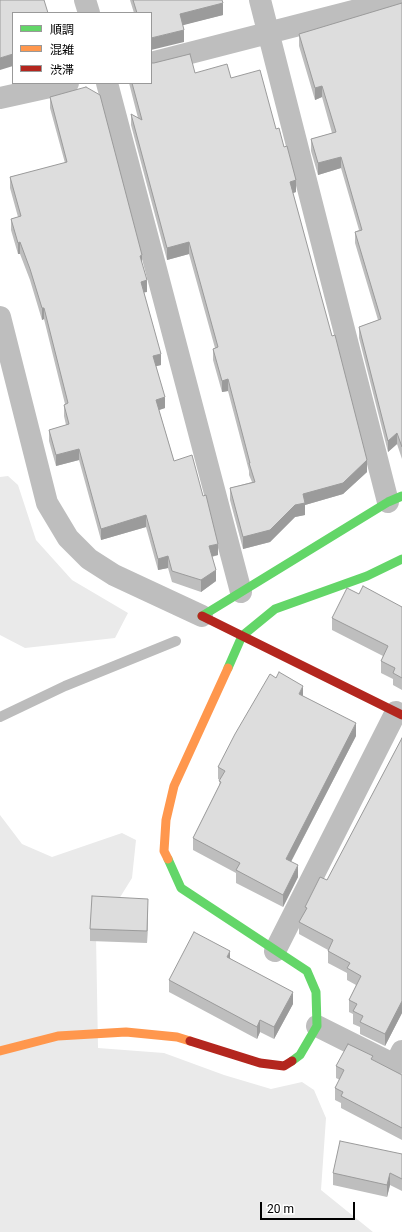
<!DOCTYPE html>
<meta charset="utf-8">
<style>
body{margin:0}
#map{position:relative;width:402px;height:1232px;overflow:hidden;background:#fff;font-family:Roboto,"Noto Sans JP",sans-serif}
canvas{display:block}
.legend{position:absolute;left:12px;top:12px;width:140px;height:72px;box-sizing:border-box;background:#fff;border:1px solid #999;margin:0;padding:5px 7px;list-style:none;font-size:12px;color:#000}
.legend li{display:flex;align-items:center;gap:8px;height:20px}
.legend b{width:20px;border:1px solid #999}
.scale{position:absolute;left:260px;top:1202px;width:95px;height:18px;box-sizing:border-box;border:2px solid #000;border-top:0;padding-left:5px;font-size:12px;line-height:14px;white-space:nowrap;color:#000;-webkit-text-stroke:3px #fff;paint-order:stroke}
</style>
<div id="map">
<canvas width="402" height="1232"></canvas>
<ul class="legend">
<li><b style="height:5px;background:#63d668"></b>順調</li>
<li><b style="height:5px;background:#ff974d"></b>混雑</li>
<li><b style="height:5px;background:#b3261e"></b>渋滞</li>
</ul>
<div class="scale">20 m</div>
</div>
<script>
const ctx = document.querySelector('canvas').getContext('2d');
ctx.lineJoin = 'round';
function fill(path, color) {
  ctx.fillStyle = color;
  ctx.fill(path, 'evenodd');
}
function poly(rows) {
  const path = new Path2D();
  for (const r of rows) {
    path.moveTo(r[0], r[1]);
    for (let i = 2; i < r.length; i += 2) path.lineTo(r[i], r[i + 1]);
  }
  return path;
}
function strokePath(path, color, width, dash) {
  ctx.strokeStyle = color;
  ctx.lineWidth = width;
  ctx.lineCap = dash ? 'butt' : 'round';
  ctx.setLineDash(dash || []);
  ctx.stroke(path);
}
const green = poly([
 [8,476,18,485,36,540,72,580,128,613,115,638,25,648,0,635,0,477],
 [0,815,22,844,52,857,122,833,136,840,132,878,96,936,98,1048,164,1053,224,1075,271,1089,302,1082,314,1090,326,1118,321,1190,373,1232,0,1232]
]);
const stream = poly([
 [0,717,65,686,176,641]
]);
const street = poly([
 [85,0,89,13],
 [260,0,388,502],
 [151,63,396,0],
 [107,83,241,592],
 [0,98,68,83],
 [0,317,47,503,68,538,89,559,114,575,202,616],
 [275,951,396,712],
 [317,1026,395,1065,402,1051]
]);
const fast = poly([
 [202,616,388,502,402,496],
 [228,668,242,636,275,609,367,576,402,559],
 [168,859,181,888,307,971,316,992,317,1026,300,1055,292,1061]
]);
const slow = poly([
 [168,859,164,851,166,820,174,786,228,668],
 [0,1051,58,1036,126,1032,177,1037,190,1041]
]);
const jam = poly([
 [202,616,402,715],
 [190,1041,260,1063,284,1066,292,1061]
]);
const wall = poly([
 [130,0,222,0,223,15,182,25,184,42,151,13,134,13],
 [402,3,402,459,397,444,388,452,359,338,359,327,378,320,355,243,355,232,359,230,341,168,318,175,311,151,311,139,332,133,322,97,315,100,299,46,299,34],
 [195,73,231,78,276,129,296,192,293,193,367,472,343,494,305,505,305,515,295,517,270,542,243,549,230,500,230,488,252,482,249,475,249,471,228,391,222,392,213,360,213,349,215,348,189,254,167,260,131,125,131,114,138,118,129,83,151,83],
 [50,97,142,266,147,292,144,292,161,365,156,366,165,408,159,410,174,461,218,555,212,557,216,581,201,592,172,582,168,568,158,570,146,527,101,540,79,460,56,466,49,441,49,430,66,425,64,416,64,405,65,404,44,319,42,320,30,280,20,254,18,254,11,230,11,219,18,217,10,188,10,177,65,163,50,108],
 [359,594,402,607,402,690,393,685,393,679,381,673,381,661,383,656,332,630,332,618],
 [303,696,356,736,291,862,298,877,283,907,236,883,236,873,193,850,193,838,219,786,220,780,218,779,218,767],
 [402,738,402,1013,385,1046,360,1034,360,1027,353,1024,353,1014,349,1012,349,1000,356,985,347,980,347,973,328,963,328,950,299,934,299,922,305,911,305,907,327,880],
 [148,911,147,943,90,941,90,929],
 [230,958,293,1004,274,1039,260,1032,257,1039,169,992,169,980],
 [373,1060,402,1075,402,1140,341,1108,341,1103,335,1100,335,1088,340,1080,336,1078,336,1066],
 [402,1154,402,1191,390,1185,387,1197,333,1185,333,1173]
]);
const shadedWall = poly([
 [223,3,223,15,180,26,180,14],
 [184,30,184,42,151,50,151,38],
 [13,54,13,66,0,70,0,58],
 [322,86,322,97,315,100,315,88],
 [341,157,341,168,318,175,318,163],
 [296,180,296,192,290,194,290,182],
 [20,242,20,254,18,254,18,243],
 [189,242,189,254,167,260,167,248],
 [142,255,142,267,140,256],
 [147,280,147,292,141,293,141,282],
 [42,308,44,308,44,319,42,320],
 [161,354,161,365,153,367,153,356],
 [228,379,228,391,222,392,222,381],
 [165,397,165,408,156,411,156,400],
 [397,433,397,444,388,452,388,441],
 [79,449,79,460,56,466,56,455],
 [367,460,367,472,343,494,305,505,305,515,295,517,270,542,243,549,243,537,303,494],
 [146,515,146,527,101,540,101,529],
 [218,544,218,555,209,557,209,546],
 [168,556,168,568,158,570,158,559],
 [216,570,216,581,201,592,201,580],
 [303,686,303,699,299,694],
 [356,723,356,736,286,871,286,859],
 [298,865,298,877,283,907,283,895],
 [148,899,148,911,147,943,147,931],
 [230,951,230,963,227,957],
 [293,992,293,1004,274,1039,274,1027],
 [402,1001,402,1013,385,1046,385,1034],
 [260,1020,260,1032,257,1039,257,1027],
 [390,1173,390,1185,387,1197,387,1185]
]);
const building = poly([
 [0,0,44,0,48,13,13,13,13,54,0,58,0,0],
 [133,0,222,0,223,3,180,14,184,30,151,38,151,13,136,13,137,13,133,0],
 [402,3,402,447,397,433,388,441,359,327,381,319,355,232,362,230,341,157,318,163,311,139,336,132,322,86,315,88,299,34,402,3],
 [190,54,195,73,227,64,231,78,260,70,276,129,279,128,284,147,287,146,296,180,290,182,332,336,335,335,367,460,343,483,303,494,305,503,295,505,270,530,243,537,230,488,255,482,249,463,250,463,228,379,222,381,213,349,218,347,189,242,167,248,131,114,142,120,132,83,151,83,151,63,154,63,190,54],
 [86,87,100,95,142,255,140,256,147,280,141,282,161,354,153,356,165,397,156,400,174,461,192,455,203,496,206,495,218,544,209,546,216,570,201,580,172,571,168,556,158,559,146,515,101,529,79,449,56,455,49,430,69,424,64,405,68,403,44,308,42,308,30,269,20,242,18,243,11,219,21,216,10,177,67,162,50,97,86,87],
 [363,586,402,607,402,678,393,673,395,668,381,661,388,646,332,618,347,588,359,594,363,586],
 [279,672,303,686,299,694,356,723,286,859,298,865,283,895,236,870,240,863,193,838,221,782,219,781,225,771,218,767,235,734,270,674,276,678,279,672],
 [402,738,402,1001,385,1034,360,1022,363,1016,353,1011,357,1004,349,1000,361,976,347,968,350,963,328,951,333,940,299,922,307,908,305,907,320,877,327,880,402,738],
 [92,896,148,899,147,931,90,929,92,896],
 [194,932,230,951,227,957,293,992,274,1027,260,1020,257,1027,169,980,194,932],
 [348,1044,373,1056,371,1059,402,1075,402,1128,341,1096,343,1092,335,1088,344,1070,336,1066,348,1044],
 [340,1141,402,1154,402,1179,390,1173,387,1185,333,1173,340,1141]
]);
fill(green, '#eaeaea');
strokePath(stream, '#bcbcbc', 10);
strokePath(street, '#bebebe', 22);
strokePath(fast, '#63d668', 9);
strokePath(slow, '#ff974d', 9);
strokePath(jam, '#b3261e', 9);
fill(wall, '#bebebe');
fill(shadedWall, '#9b9b9b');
fill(building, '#ddd');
strokePath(building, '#9b9b9b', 1);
</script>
